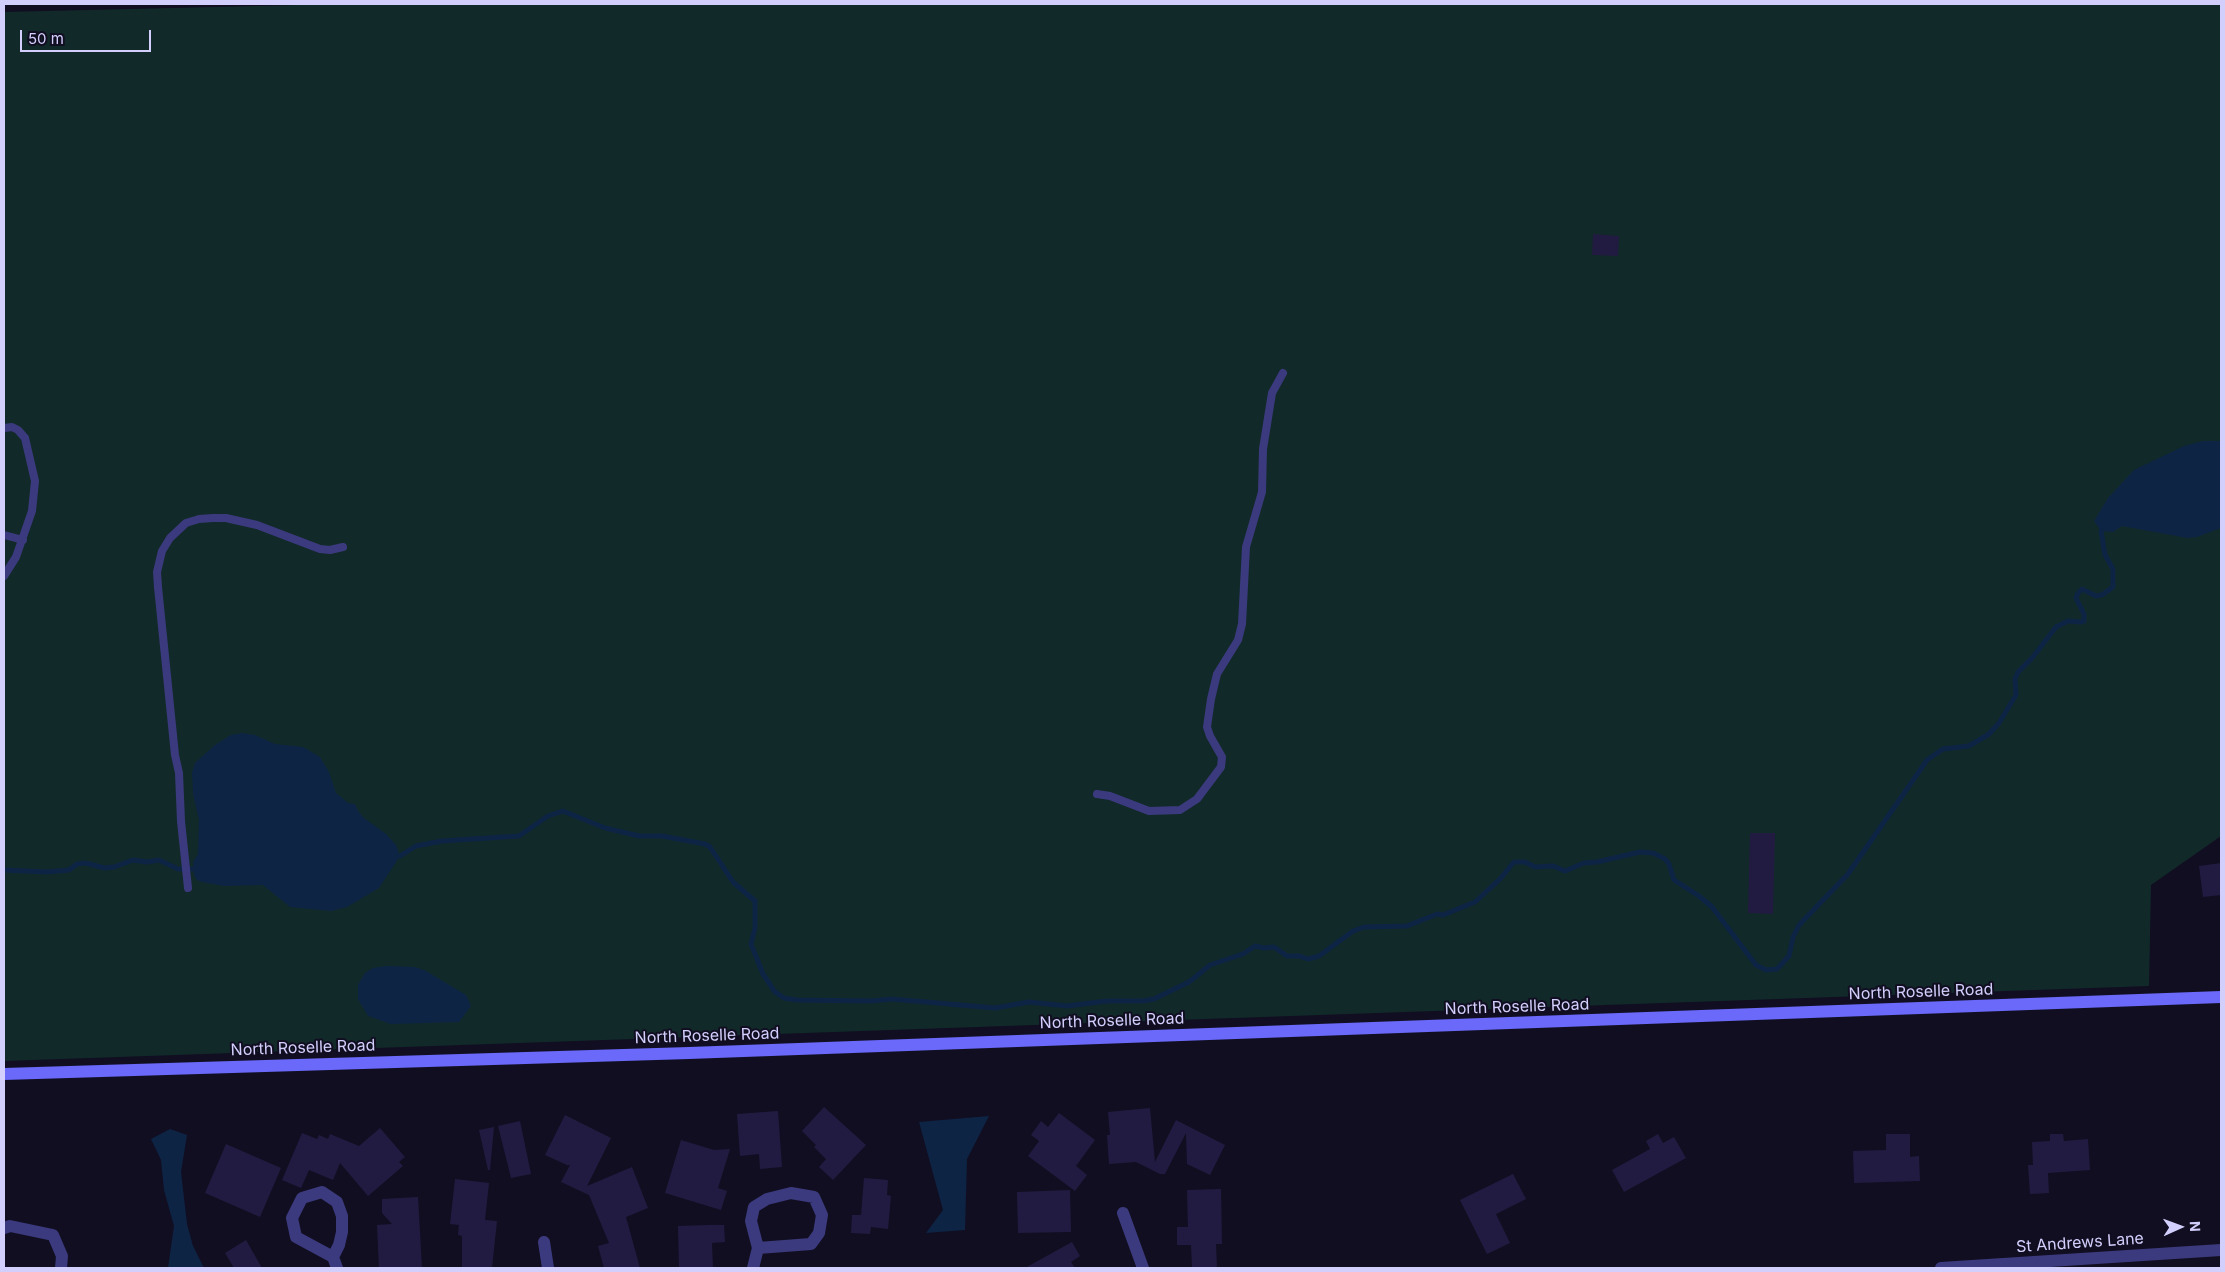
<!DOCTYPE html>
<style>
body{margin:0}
#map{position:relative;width:2225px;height:1272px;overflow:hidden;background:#110e21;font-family:Inter,sans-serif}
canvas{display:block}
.frame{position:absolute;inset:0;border:5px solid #d3cffd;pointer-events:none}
.north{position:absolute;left:2155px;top:1202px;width:50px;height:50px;-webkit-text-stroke:4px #110e21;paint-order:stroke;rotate:88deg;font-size:14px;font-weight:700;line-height:20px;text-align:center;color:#d3cffd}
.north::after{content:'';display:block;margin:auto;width:18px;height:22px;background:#d3cffd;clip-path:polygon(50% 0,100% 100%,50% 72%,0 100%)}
.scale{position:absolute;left:20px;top:30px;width:131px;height:22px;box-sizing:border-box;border:2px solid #d3cffd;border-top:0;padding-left:6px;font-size:15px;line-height:18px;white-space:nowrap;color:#d3cffd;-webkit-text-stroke:4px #110e21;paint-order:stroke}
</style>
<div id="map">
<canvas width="2225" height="1272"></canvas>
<div class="frame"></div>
<div class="north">N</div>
<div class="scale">50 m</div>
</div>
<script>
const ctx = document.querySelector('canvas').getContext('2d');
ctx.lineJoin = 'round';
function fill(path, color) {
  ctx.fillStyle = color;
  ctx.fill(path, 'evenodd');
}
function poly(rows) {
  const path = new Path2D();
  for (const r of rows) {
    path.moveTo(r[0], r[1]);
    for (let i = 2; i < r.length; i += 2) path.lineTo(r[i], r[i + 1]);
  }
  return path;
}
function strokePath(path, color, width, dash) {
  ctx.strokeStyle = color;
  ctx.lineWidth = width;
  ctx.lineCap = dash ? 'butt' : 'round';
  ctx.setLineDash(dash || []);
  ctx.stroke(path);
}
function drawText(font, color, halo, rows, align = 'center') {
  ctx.font = font + ' Inter,sans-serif';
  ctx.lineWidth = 4;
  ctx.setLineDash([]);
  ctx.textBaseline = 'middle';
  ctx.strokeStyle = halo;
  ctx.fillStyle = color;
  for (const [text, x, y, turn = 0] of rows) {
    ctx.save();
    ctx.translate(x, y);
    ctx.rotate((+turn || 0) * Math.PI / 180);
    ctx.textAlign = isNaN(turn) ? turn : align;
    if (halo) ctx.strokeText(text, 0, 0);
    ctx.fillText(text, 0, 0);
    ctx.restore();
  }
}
const green = poly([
 [342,4,2221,4,2221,836,2151,885,2149,986,4,1061,4,12]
]);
const water = poly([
 [2203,441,2221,441,2221,528,2197,537,2187,538,2122,526,2113,532,2101,531,2094,521,2108,498,2134,470,2184,446],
 [242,733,255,735,275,744,303,747,320,757,329,772,336,793,348,803,355,804,358,811,364,818,386,834,396,845,400,856,379,888,347,907,331,911,290,907,263,885,224,886,202,882,197,880,194,875,193,862,198,854,199,820,193,794,192,772,195,763,215,745,231,735],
 [386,966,415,967,426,971,466,995,471,1006,459,1022,391,1024,368,1016,358,999,358,985,365,973,373,968],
 [989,1116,967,1159,965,1230,926,1233,943,1210,919,1122],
 [170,1129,187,1135,181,1172,187,1224,193,1246,204,1268,168,1268,174,1226,164,1190,161,1160,151,1139]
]);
const stream = poly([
 [400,856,416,846,442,841,519,836,548,816,563,811,605,828,639,836,662,836,705,844,710,847,733,882,755,901,755,928,751,944,763,974,775,992,784,998,796,1000,872,1001,891,999,995,1008,1029,1002,1067,1006,1107,1001,1143,1001,1154,999,1189,982,1210,965,1243,954,1255,946,1264,948,1274,947,1287,956,1299,956,1308,959,1319,956,1353,931,1364,927,1407,926,1437,914,1443,915,1475,902,1500,879,1514,862,1525,862,1535,867,1553,866,1565,871,1584,863,1597,862,1640,852,1653,853,1665,859,1669,864,1674,880,1699,896,1712,907,1756,965,1766,970,1777,969,1789,956,1793,937,1799,925,1848,874,1927,760,1943,749,1969,746,1989,734,1999,723,2016,695,2015,679,2018,672,2032,658,2056,627,2068,621,2081,622,2084,621,2084,614,2076,598,2078,593,2082,589,2096,596,2102,595,2113,587,2113,569,2105,555,2101,531],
 [4,870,47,872,69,870,77,864,85,863,105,868,114,867,133,860,147,862,159,860,178,869,193,869]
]);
const building = poly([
 [1593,234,1619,236,1618,256,1592,255],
 [1750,833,1775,833,1773,914,1748,913],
 [2221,863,2221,895,2203,897,2199,866],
 [824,1107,866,1145,833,1180,819,1167,826,1159,814,1147,816,1145,802,1131],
 [1150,1108,1155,1162,1176,1120,1225,1145,1210,1175,1187,1164,1186,1133,1165,1174,1160,1174,1136,1162,1109,1164,1107,1135,1110,1135,1108,1112],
 [778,1111,782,1167,760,1169,759,1154,740,1156,737,1114],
 [1059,1113,1095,1140,1076,1166,1087,1175,1075,1191,1028,1156,1039,1141,1031,1135,1041,1121,1048,1127],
 [565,1115,611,1138,587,1186,632,1167,648,1208,626,1217,640,1268,604,1268,598,1246,609,1243,589,1195,561,1182,570,1165,567,1165,545,1155],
 [520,1121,531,1174,511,1178,498,1126],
 [494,1127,490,1170,488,1170,479,1130],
 [380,1128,405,1157,399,1162,403,1166,368,1196,340,1163,333,1180,309,1170,301,1188,282,1180,302,1133,317,1139,319,1135,328,1139,330,1134,359,1146],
 [1658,1134,1663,1143,1674,1137,1686,1158,1624,1192,1612,1170,1650,1149,1646,1141],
 [1886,1134,1910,1134,1910,1157,1919,1156,1920,1181,1854,1183,1853,1151,1886,1150],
 [2050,1134,2063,1134,2064,1141,2088,1139,2090,1170,2048,1173,2049,1193,2030,1194,2028,1165,2033,1165,2032,1142,2050,1141],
 [681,1140,714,1150,730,1149,718,1188,727,1191,721,1210,665,1193],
 [226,1144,281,1168,260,1217,205,1193],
 [1513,1174,1526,1199,1496,1214,1510,1243,1487,1254,1460,1200],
 [864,1178,888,1180,887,1195,891,1196,888,1229,871,1227,870,1234,851,1233,852,1215,861,1215],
 [455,1179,489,1183,485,1220,497,1221,492,1268,462,1268,462,1236,458,1235,459,1225,450,1224],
 [1221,1189,1222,1244,1216,1244,1217,1268,1192,1268,1191,1245,1177,1245,1177,1227,1188,1227,1187,1190],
 [1070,1190,1071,1232,1018,1233,1017,1192],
 [418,1197,422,1268,379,1268,377,1225,392,1224,382,1213,382,1199],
 [708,1225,724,1225,725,1242,712,1243,713,1268,679,1268,678,1226],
 [246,1240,262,1268,234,1268,225,1253],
 [1072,1242,1080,1256,1071,1262,1075,1268,1025,1268]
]);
const lane = poly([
 [4,428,12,427,18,430,25,438,35,481,32,511,16,557,4,576],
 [4,535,23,540],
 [1097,794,1110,796,1149,811,1180,810,1197,799,1221,767,1222,757,1210,736,1207,727,1211,699,1217,674,1238,640,1242,624,1246,547,1262,492,1263,449,1272,393,1283,373],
 [188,888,181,821,179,773,175,755,158,587,157,572,162,551,170,538,186,523,199,519,213,518,226,518,257,525,320,549,330,550,343,547]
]);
const street = poly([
 [1123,1213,1143,1268],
 [4,1228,10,1226,53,1235,62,1256,61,1268],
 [544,1242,548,1268],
 [333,1257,339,1245,342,1232,342,1216,337,1202,322,1192,302,1198,292,1218,296,1237,333,1257,337,1268],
 [753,1268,758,1248,751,1221,754,1207,767,1199,791,1193,814,1197,822,1215,819,1233,811,1244,758,1248],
 [1941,1268,2221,1250]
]);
const secondary = poly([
 [4,1074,689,1053,2221,997]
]);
const streetNames = [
 ["North Roselle Road",1921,992,-2],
 ["North Roselle Road",1517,1007,-2],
 ["North Roselle Road",1112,1021,-2],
 ["North Roselle Road",707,1036,-2],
 ["North Roselle Road",303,1048,-2],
 ["St Andrews Lane",2080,1243,-4]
];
fill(green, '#112a29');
fill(water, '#0e2445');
strokePath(stream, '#0e2445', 5);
fill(building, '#221b41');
strokePath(lane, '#3c3a7e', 8);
strokePath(street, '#3c3a7e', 12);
strokePath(secondary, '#6a69fa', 12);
drawText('16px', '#d3cffd', '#110e21', streetNames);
</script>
